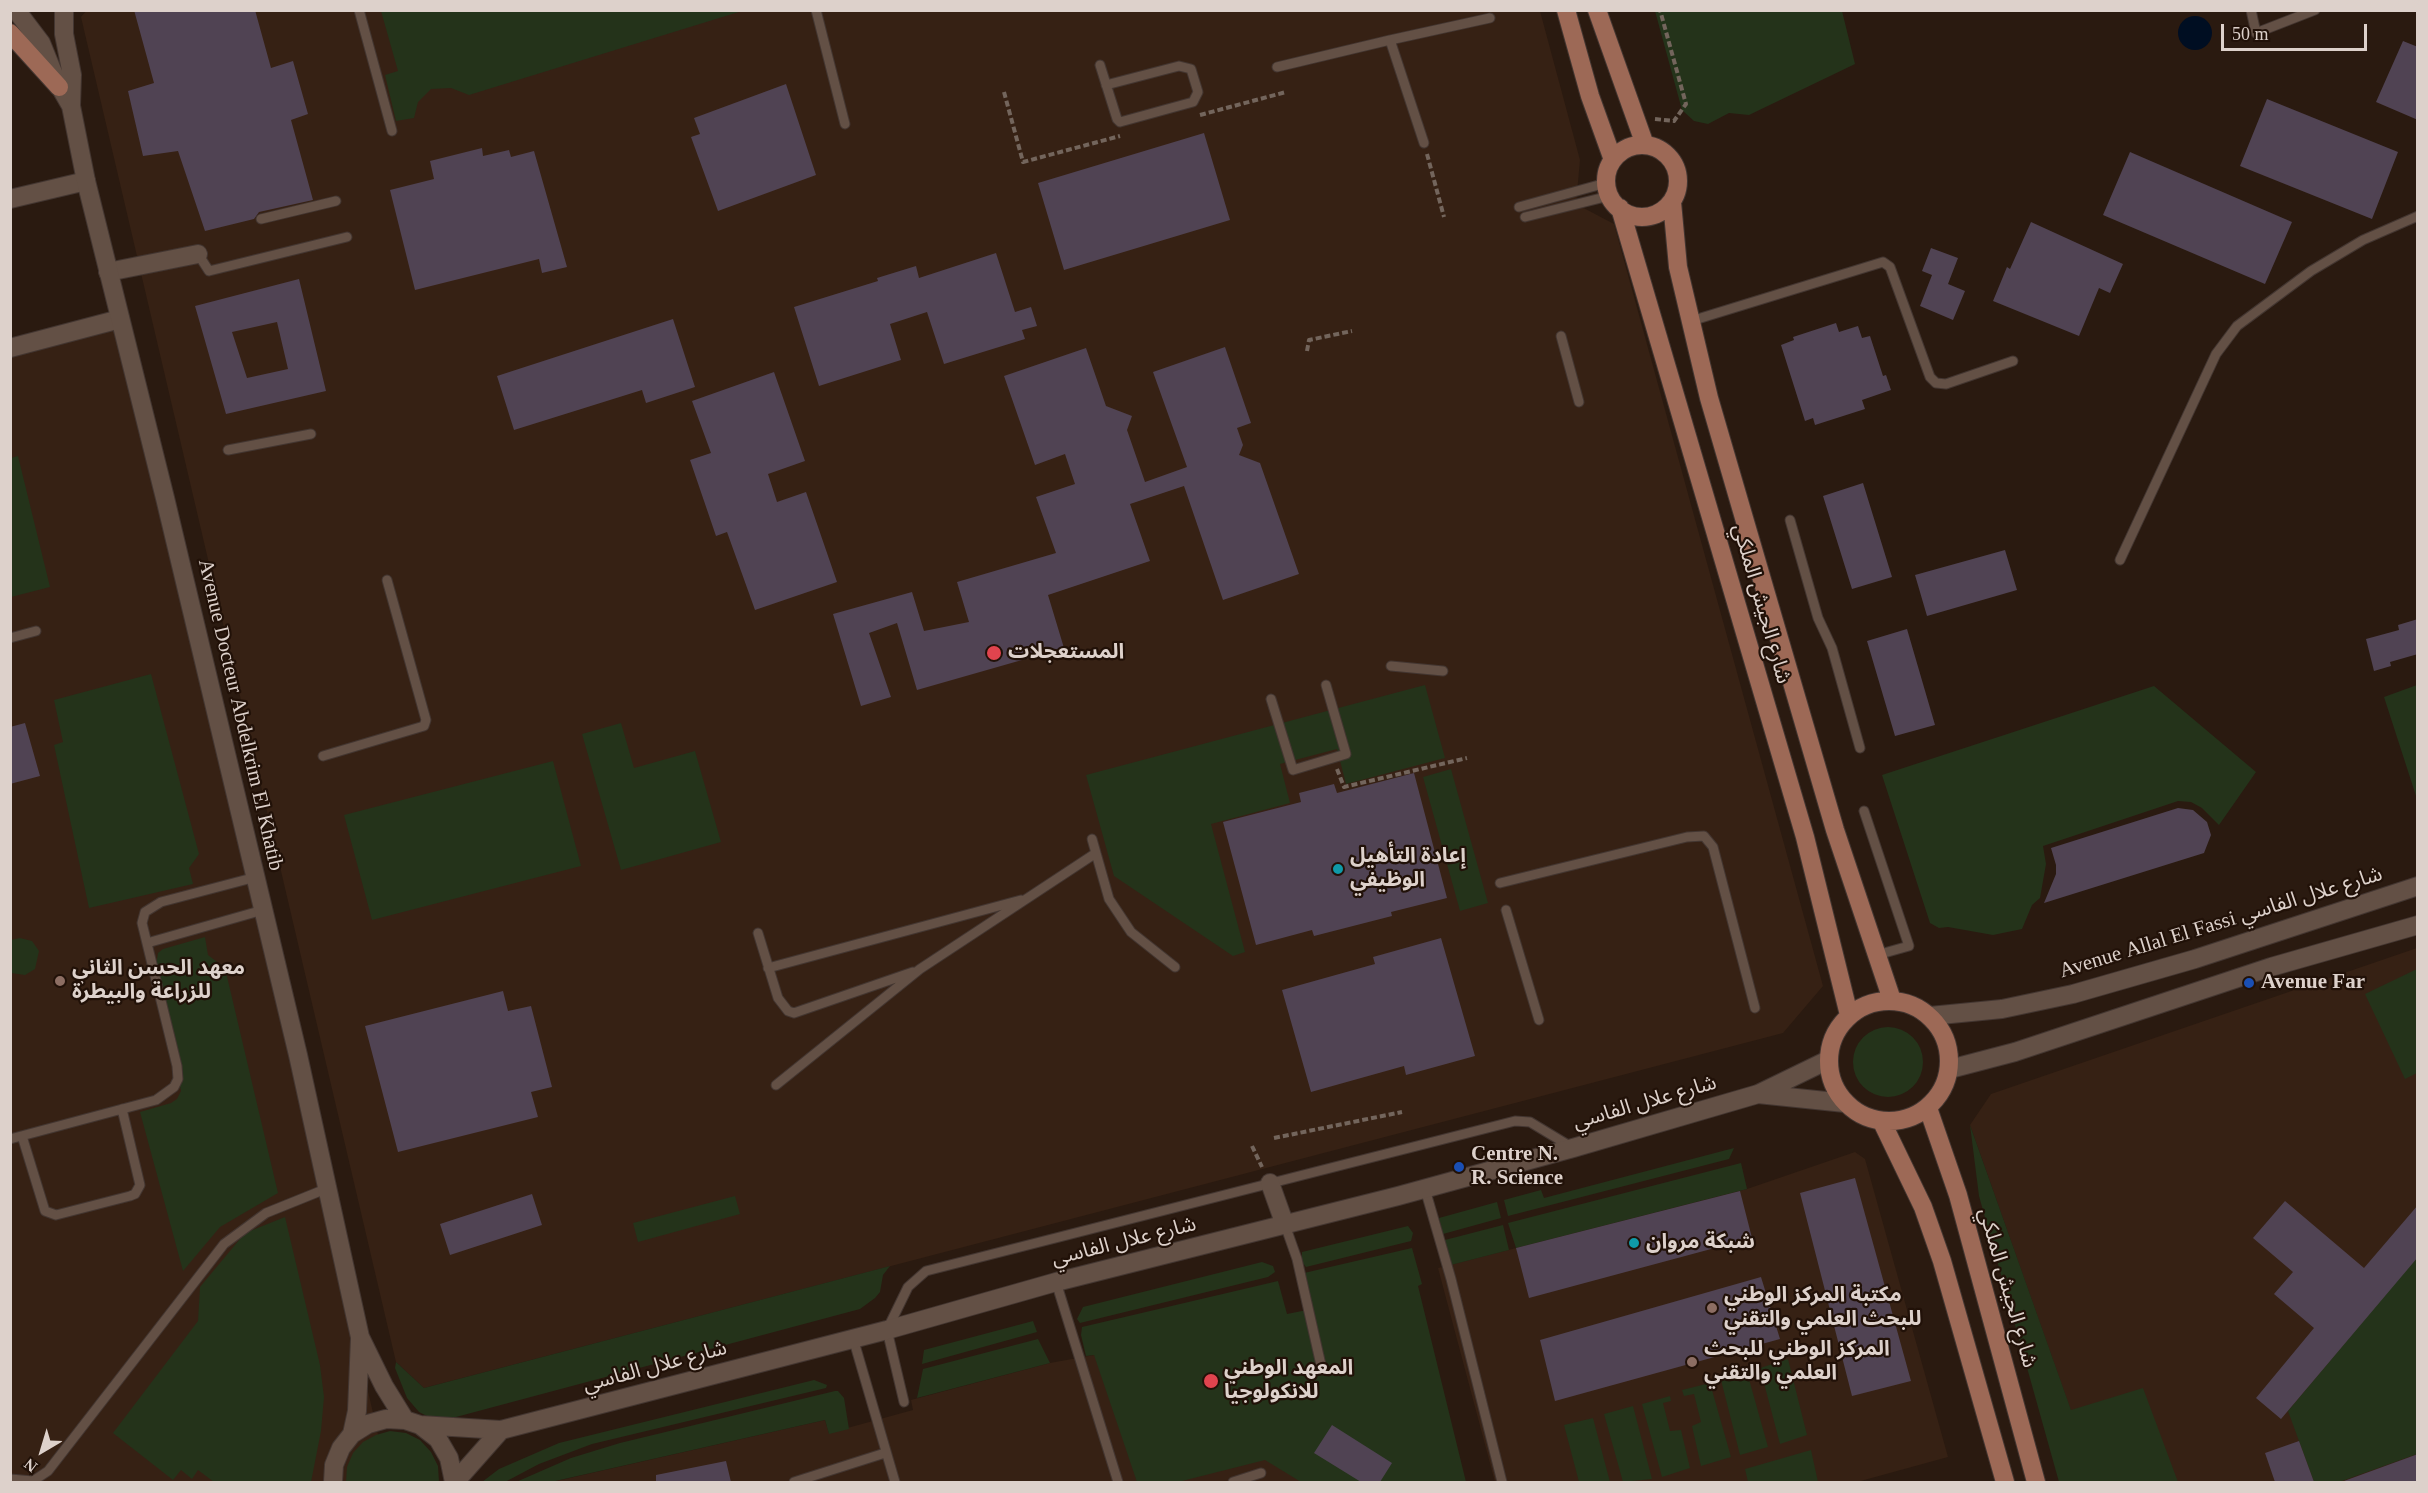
<!DOCTYPE html>
<meta charset="utf-8">
<style>
body{margin:0}
#map{position:relative;width:2428px;height:1493px;overflow:hidden;background:#2a1a10;font-family:"Times New Roman",serif}
canvas{display:block}
.frame{position:absolute;inset:0;border:12px solid #ddd1cb;pointer-events:none}
.north{position:absolute;left:12px;top:1421px;width:60px;height:60px;-webkit-text-stroke:4px #211108;paint-order:stroke;rotate:218deg;font-size:16px;font-weight:700;line-height:24px;text-align:center;color:#ddd1cb}
.north::after{content:'';display:block;margin:auto;width:21px;height:27px;background:#ddd1cb;clip-path:polygon(50% 0,100% 100%,50% 72%,0 100%)}
.scale{position:absolute;left:2221px;top:24px;width:146px;height:27px;box-sizing:border-box;border:3px solid #ddd1cb;border-top:0;padding-left:8px;font-size:18px;line-height:21px;white-space:nowrap;color:#ddd1cb;-webkit-text-stroke:4px #211108;paint-order:stroke}
</style>
<div id="map">
<canvas width="2428" height="1493"></canvas>
<div class="frame"></div>
<div class="north">N</div>
<div class="scale">50 m</div>
</div>
<script>
const ctx = document.querySelector('canvas').getContext('2d');
ctx.lineJoin = 'round';
function fill(path, color) {
  ctx.fillStyle = color;
  ctx.fill(path, 'evenodd');
}
function poly(rows) {
  const path = new Path2D();
  for (const r of rows) {
    if (r.length === 3) {
      path.moveTo(r[0] + r[2], r[1]);
      path.arc(r[0], r[1], r[2], 0, 2 * Math.PI);
      continue;
    }
    path.moveTo(r[0], r[1]);
    for (let i = 2; i < r.length; i += 2) path.lineTo(r[i], r[i + 1]);
  }
  return path;
}
function strokePath(path, color, width, dash) {
  ctx.strokeStyle = color;
  ctx.lineWidth = width;
  ctx.lineCap = dash ? 'butt' : 'round';
  ctx.setLineDash(dash || []);
  ctx.stroke(path);
}
function drawText(font, color, halo, rows, align = 'center') {
  ctx.font = font + ' "Times New Roman","Noto Sans Arabic",serif';
  ctx.lineWidth = 4.5;
  ctx.setLineDash([]);
  ctx.textBaseline = 'middle';
  ctx.strokeStyle = halo;
  ctx.fillStyle = color;
  for (const [text, x, y, turn = 0] of rows) {
    ctx.save();
    ctx.translate(x, y);
    ctx.rotate((+turn || 0) * Math.PI / 180);
    ctx.textAlign = isNaN(turn) ? turn : align;
    if (halo) ctx.strokeText(text, 0, 0);
    ctx.fillText(text, 0, 0);
    ctx.restore();
  }
}
const built = poly([
 [87,10,1540,11,1580,160,1576,204,1614,224,1823,986,1783,1033,424,1388,396,1362,81,17],
 [120,319,389,1482,11,1482,11,350],
 [2417,948,2417,1482,2096,1482,1970,1125,1991,1094],
 [1855,1152,1865,1159,1948,1457,1857,1482,1495,1482,1438,1268,1747,1189],
 [1094,1355,1466,1482,552,1482,825,1420,829,1433,913,1410,911,1400,1050,1363]
]);
const green = poly([
 [381,11,381,10,742,11,469,95,451,88,431,89,418,102,414,118,396,121,385,75,398,71],
 [1655,11,1842,11,1855,64,1749,115,1729,113,1708,124,1694,121,1682,110],
 [18,456,50,587,11,597,11,458],
 [151,674,199,854,189,868,193,884,89,908,54,745,63,742,54,700],
 [1425,685,1445,758,1346,784,1337,749,1280,764,1290,803,1211,824,1245,952,1233,956,1114,876,1086,775],
 [2417,685,2418,685,2417,799,2384,697],
 [2154,686,2256,772,2219,825,2202,808,2191,802,2178,801,2043,846,2046,864,2040,898,2032,905,2022,929,1993,935,1948,927,1939,928,1930,923,1882,775],
 [621,723,634,768,695,751,721,842,621,870,582,734],
 [553,761,581,866,372,920,344,815],
 [1451,769,1488,903,1460,911,1423,777],
 [205,937,208,955,225,968,278,1193,220,1227,183,1271,140,1112,171,1103,177,1099,181,1091,156,966,158,953,163,949],
 [20,938,32,941,39,951,35,969,25,975,11,973,11,940],
 [2417,969,2417,1073,2405,1079,2365,994],
 [1888,1062,35],
 [1970,1125,2071,1410,2143,1388,2178,1482,2059,1482,1979,1196],
 [1734,1148,1729,1159,1508,1216,1504,1200,1541,1190,1544,1198],
 [1741,1163,1747,1189,1516,1248,1508,1223],
 [735,1196,740,1214,638,1242,633,1223],
 [1497,1202,1501,1218,1443,1234,1439,1218],
 [285,1217,320,1365,324,1397,321,1431,311,1482,214,1482,198,1470,192,1479,181,1470,173,1480,113,1433,198,1321,200,1287,245,1233],
 [1503,1225,1509,1250,1447,1266,1441,1241],
 [1408,1226,1413,1233,1411,1241,1306,1267,1302,1262,1302,1252],
 [1412,1248,1422,1284,1418,1286,1466,1482,1301,1482,1265,1460,1178,1482,1137,1482,1094,1355,1086,1356,1081,1335,1082,1327,1278,1281,1287,1314,1312,1309,1304,1273],
 [2417,1257,2417,1454,2339,1482,2314,1482,2288,1411],
 [1262,1262,1273,1266,1275,1272,1268,1277,1080,1323,1077,1319,1083,1307],
 [890,1266,883,1275,880,1292,875,1298,860,1309,456,1417,435,1420,419,1412,407,1398,395,1368,396,1362,424,1388],
 [1033,1321,1037,1332,922,1364,924,1350],
 [1038,1339,1050,1363,917,1398,923,1369],
 [1788,1359,1807,1435,1780,1444,1760,1368],
 [1747,1372,1768,1447,1740,1455,1721,1380],
 [814,1380,827,1385,826,1388,592,1444,539,1464,505,1482,482,1482,499,1469,559,1443],
 [1710,1383,1731,1457,1701,1466,1692,1426,1701,1422,1694,1394,1684,1396,1682,1390],
 [835,1391,838,1391,844,1398,849,1429,829,1434,825,1420,551,1482,516,1482,571,1458,620,1443],
 [1670,1396,1671,1401,1663,1403,1670,1431,1681,1430,1690,1468,1662,1477,1642,1404],
 [1633,1406,1652,1479,1623,1482,1604,1414],
 [1593,1418,1610,1482,1579,1482,1564,1425],
 [390,1431,406,1433,420,1440,431,1452,438,1466,439,1482,346,1482,347,1467,353,1453,363,1442,376,1435],
 [1811,1450,1818,1482,1748,1482,1745,1469]
]);
const water = poly([
 [2195,33,17]
]);
const building = poly([
 [134,10,255,10,271,68,293,61,308,114,291,120,313,200,259,212,254,219,205,231,178,151,143,156,128,91,154,83],
 [2403,41,2418,47,2418,120,2376,102],
 [786,84,816,175,718,211,691,137,700,134,694,118],
 [2267,99,2398,152,2372,219,2240,166],
 [1204,133,1230,220,1064,270,1038,183],
 [482,148,483,156,509,150,511,157,534,151,567,267,542,273,539,259,415,290,390,190,434,179,430,161],
 [2130,152,2292,222,2265,284,2103,215],
 [2031,222,2123,264,2110,293,2099,288,2079,336,1993,301,2007,267,2010,269],
 [1931,248,1958,258,1948,284,1965,291,1953,320,1920,306,1932,275,1922,271],
 [996,253,1015,312,1031,307,1037,326,1022,330,1025,339,944,364,927,312,890,324,901,360,819,386,794,307,878,281,877,278,916,266,919,278],
 [299,279,326,391,226,414,195,306],
 [277,322,288,369,247,378,232,332],
 [673,319,695,387,646,403,642,390,514,430,497,376],
 [1836,323,1839,332,1858,326,1862,338,1870,336,1883,376,1886,375,1891,390,1862,400,1865,409,1815,425,1813,418,1805,421,1781,345,1794,340,1793,337],
 [1225,347,1251,423,1237,428,1243,445,1239,455,1260,463,1299,574,1223,600,1184,486,1130,504,1150,561,1048,595,1064,648,917,690,897,623,869,633,891,697,861,706,833,614,912,592,924,631,969,622,957,582,1056,553,1036,497,1075,484,1065,454,1035,465,1004,376,1086,348,1106,406,1132,416,1127,430,1145,482,1187,467,1153,372],
 [774,372,805,461,768,474,777,502,806,492,837,582,755,610,727,532,716,536,690,460,711,453,692,401],
 [1863,483,1892,577,1852,589,1823,496],
 [2005,550,2017,590,1927,616,1915,575],
 [2418,619,2418,654,2390,662,2391,666,2374,671,2366,639,2399,630,2398,625],
 [1907,629,1935,725,1895,736,1867,641],
 [25,723,40,776,10,784,10,727],
 [1414,773,1447,898,1391,912,1392,916,1314,936,1312,930,1256,945,1223,822,1301,802,1299,793,1334,784,1337,793],
 [2178,808,2193,810,2207,822,2211,835,2204,853,2044,903,2056,874,2056,865,2051,848],
 [1441,938,1475,1056,1406,1075,1404,1066,1311,1092,1282,990,1375,964,1373,957],
 [503,991,508,1011,531,1006,552,1087,531,1092,538,1117,398,1152,365,1026],
 [1855,1178,1911,1381,1852,1396,1800,1193],
 [1740,1191,1752,1238,1529,1298,1516,1248],
 [532,1194,542,1225,450,1255,440,1224],
 [2285,1201,2364,1268,2418,1205,2418,1257,2281,1419,2256,1398,2314,1328,2274,1294,2293,1272,2253,1238],
 [1761,1277,1780,1339,1555,1401,1540,1340],
 [1332,1425,1392,1463,1380,1482,1361,1482,1314,1453],
 [2299,1441,2314,1482,2275,1482,2265,1453],
 [2418,1454,2418,1482,2344,1482,2344,1481],
 [726,1461,731,1482,656,1482,656,1475]
]);
const path = poly([
 [1004,92,1023,162,1120,136],
 [1200,115,1286,92],
 [1655,119,1674,121,1686,104,1660,10],
 [1427,154,1444,217],
 [1307,351,1309,340,1352,331],
 [1337,769,1344,787,1467,758],
 [1274,1138,1402,1112],
 [1252,1146,1262,1167]
]);
const service = poly([
 [359,10,392,131],
 [816,10,845,124],
 [2251,10,2256,33,2315,10],
 [1100,65,1117,119,1120,122,1193,102,1198,92,1191,69,1179,66,1106,85],
 [1277,67,1390,40],
 [1424,143,1390,40,1490,18],
 [1519,207,1606,183],
 [1525,217,1609,196],
 [261,219,336,201],
 [198,254,209,271,347,237],
 [1691,321,1883,262,1890,267,1930,377,1936,383,1946,384,2013,361],
 [1561,336,1579,402],
 [228,450,311,434],
 [1790,520,1818,618,1832,648,1860,748],
 [2120,560,2216,354,2237,326,2311,271,2363,240,2418,216],
 [10,638,36,631],
 [1391,666,1443,671],
 [1271,699,1293,770,1346,754,1326,685],
 [323,756,424,726,426,720,387,580],
 [1864,811,1909,946,1877,955],
 [1092,839,1109,899,1131,932,1175,967],
 [1500,883,1687,837,1704,836,1713,847,1755,1008],
 [1506,910,1539,1020],
 [758,933,778,998,788,1011,794,1013,913,972],
 [147,943,263,910],
 [768,968,1021,900],
 [776,1085,920,969,1096,853],
 [22,1136,45,1211,56,1215,130,1196,135,1194,140,1185,122,1109],
 [10,1139,156,1100,174,1087,178,1079,177,1066,142,923,145,912,161,902,256,877],
 [1425,1189,1451,1279,1502,1482],
 [1285,1225,1297,1259,1321,1365],
 [1056,1282,1118,1482],
 [853,1338,895,1482],
 [904,1402,887,1330,908,1287,926,1271,1515,1121,1530,1122,1573,1148],
 [10,1479,33,1481,48,1471,224,1244,266,1213,328,1188],
 [794,1482,885,1453],
 [1233,1482,1261,1473]
]);
const minor = poly([
 [10,199,86,181],
 [108,272,198,254],
 [10,348,120,319]
]);
const tertiary = poly([
 [16,10,41,43,56,80,71,106,86,181,165,498,298,1055,360,1337,384,1386,405,1420],
 [64,10,64,34,72,75,71,106],
 [1930,1016,2002,1009,2073,994,2195,959,2418,886],
 [1950,1069,2015,1052,2271,967,2418,925],
 [1758,1094,1845,1103],
 [1270,1183,1285,1225],
 [420,1425,501,1430,887,1330,1056,1282,1398,1196,1573,1148,1758,1094,1828,1060],
 [352,1434,357,1411,360,1338],
 [333,1482,334,1465,341,1448,352,1434,368,1424,386,1419,405,1420,420,1425,438,1439,449,1458,454,1482],
 [455,1482,501,1430]
]);
const primary = poly([
 [1566,10,1590,96,1613,160],
 [1597,10,1645,145],
 [10,33,59,87],
 [1642,181,36],
 [1672,202,1678,267,1709,398,1835,830,1892,1000],
 [1620,208,1805,837,1849,1015],
 [1889,1061,60],
 [1928,1108,1958,1195,2036,1482],
 [1882,1122,1923,1207,1942,1261,2005,1482]
]);
const markers = [
 [994,653,8,"#e0444e"],
 [1338,869,6,"#0f9aa8"],
 [60,981,6,"#8d6e63"],
 [2249,983,6,"#1a4fb4"],
 [1459,1167,6,"#1a4fb4"],
 [1634,1243,6,"#0f9aa8"],
 [1712,1308,6,"#8d6e63"],
 [1692,1362,6,"#8d6e63"],
 [1211,1381,8,"#e0444e"]
];
const streetNames = [
 ["شارع الجيش الملكي",1761,604,74],
 ["Avenue Docteur Abdelkrim El Khatib",240,715,77],
 ["Avenue Allal El Fassi شارع علال الفاسي",2221,923,-17],
 ["شارع علال الفاسي",1645,1103,-16],
 ["شارع علال الفاسي",1124,1242,-14],
 ["شارع الجيش الملكي",2007,1288,74],
 ["شارع علال الفاسي",655,1367,-15]
];
const poiNames = [
 ["المستعجلات",1008,653],
 ["إعادة التأهيل",1350,857],
 ["الوظيفي",1350,881],
 ["معهد الحسن الثاني",72,969],
 ["للزراعة والبيطرة",72,993],
 ["Avenue Far",2261,983],
 ["Centre N.",1471,1155],
 ["R. Science",1471,1179],
 ["شبكة مروان",1646,1243],
 ["مكتبة المركز الوطني",1724,1296],
 ["للبحث العلمي والتقني",1724,1320],
 ["المركز الوطني للبحث",1704,1350],
 ["العلمي والتقني",1704,1374],
 ["المعهد الوطني",1224,1369],
 ["للانكولوجيا",1224,1393]
];
fill(built, '#362114');
fill(green, '#24331a');
fill(water, '#000e22');
fill(building, '#504353');
strokePath(service, '#433631', 11);
strokePath(minor, '#433631', 20);
strokePath(tertiary, '#433631', 20);
strokePath(primary, '#433631', 20);
strokePath(path, '#73655c', 4, [6, 3]);
strokePath(service, '#635045', 9);
strokePath(minor, '#635045', 18);
strokePath(tertiary, '#635045', 18);
strokePath(primary, '#9d6956', 18);
for (const [x, y, r, color] of markers) {
  const dot = new Path2D();
  dot.arc(x, y, r, 0, 2 * Math.PI);
  ctx.fillStyle = color;
  ctx.fill(dot);
  strokePath(dot, '#211108', 2);
}
drawText('21px', '#ddd1cb', '#211108', streetNames);
drawText('bold 21px', '#ddd1cb', '#211108', poiNames, 'left');
</script>
